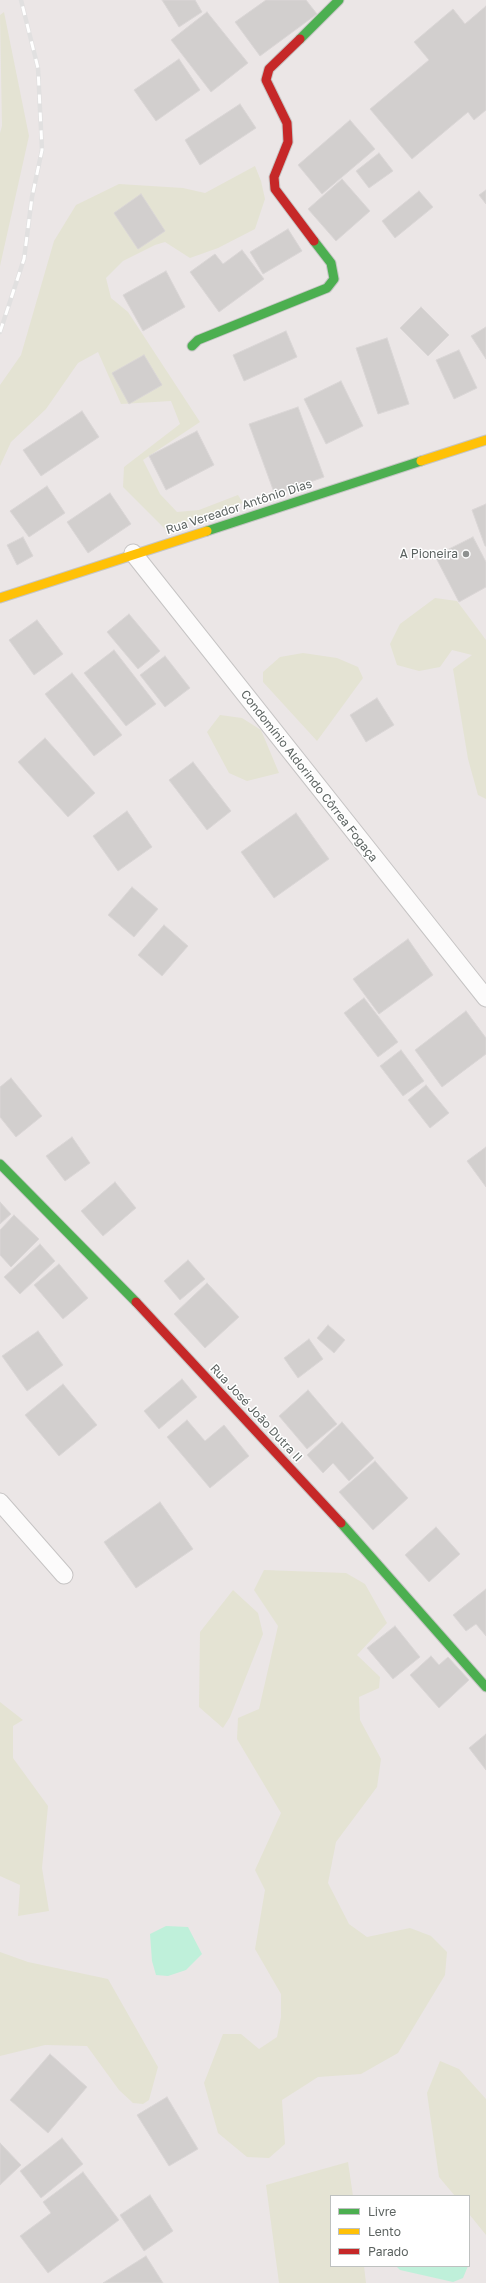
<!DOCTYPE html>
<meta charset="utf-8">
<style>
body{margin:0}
#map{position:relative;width:486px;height:2283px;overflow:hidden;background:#ebe6e6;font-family:"Golos Text",sans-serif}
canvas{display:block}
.legend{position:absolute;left:330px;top:2195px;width:140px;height:72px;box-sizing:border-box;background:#fff;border:1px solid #bec1c0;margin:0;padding:5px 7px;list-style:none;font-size:12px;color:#5c6361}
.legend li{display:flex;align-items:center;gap:8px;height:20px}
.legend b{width:20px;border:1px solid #bec1c0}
</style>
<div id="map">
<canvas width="486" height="2283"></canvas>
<ul class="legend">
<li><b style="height:5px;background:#4caf50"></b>Livre</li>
<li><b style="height:5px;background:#ffc107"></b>Lento</li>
<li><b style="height:5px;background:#c62828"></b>Parado</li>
</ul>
</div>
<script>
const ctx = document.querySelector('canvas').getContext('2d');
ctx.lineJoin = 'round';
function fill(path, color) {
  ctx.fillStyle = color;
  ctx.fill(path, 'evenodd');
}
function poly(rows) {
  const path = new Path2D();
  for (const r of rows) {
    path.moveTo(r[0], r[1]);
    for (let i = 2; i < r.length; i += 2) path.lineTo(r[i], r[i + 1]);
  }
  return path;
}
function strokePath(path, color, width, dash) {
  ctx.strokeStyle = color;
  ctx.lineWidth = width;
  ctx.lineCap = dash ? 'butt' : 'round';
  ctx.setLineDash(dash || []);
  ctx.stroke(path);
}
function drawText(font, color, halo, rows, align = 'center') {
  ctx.font = font + ' "Golos Text",sans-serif';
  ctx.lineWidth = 3;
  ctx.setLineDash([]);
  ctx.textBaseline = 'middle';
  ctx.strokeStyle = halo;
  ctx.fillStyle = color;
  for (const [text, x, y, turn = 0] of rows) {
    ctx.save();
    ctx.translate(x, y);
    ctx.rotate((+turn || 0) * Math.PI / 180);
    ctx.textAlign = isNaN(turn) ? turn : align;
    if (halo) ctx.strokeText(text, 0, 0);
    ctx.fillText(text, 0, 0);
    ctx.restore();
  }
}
const green = poly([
 [4,12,29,136,0,266,0,133,2,126,0,15],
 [255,166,261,181,265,199,255,229,218,248,190,258,165,242,155,245,123,261,106,278,111,298,128,312,200,422,143,460,160,494,177,512,199,510,238,495,243,503,165,529,123,487,124,467,180,424,171,401,121,404,98,352,78,363,46,409,11,442,0,466,0,385,21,355,54,241,76,205,119,184,183,188,205,193],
 [435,598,457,601,486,640,486,799,478,795,468,759,453,669,472,655,452,650,440,667,419,671,397,665,390,644,400,624],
 [303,653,337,658,358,667,363,678,317,741,263,682,263,672,280,657],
 [220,715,242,718,261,730,279,773,247,781,229,773,207,732],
 [264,1570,346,1573,365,1584,387,1623,357,1655,380,1677,379,1688,359,1697,360,1720,381,1759,377,1787,336,1842,328,1883,349,1924,367,1937,410,1928,431,1936,447,1952,445,1975,398,2053,361,2074,318,2077,282,2100,285,2144,269,2158,247,2157,218,2133,204,2083,223,2034,241,2034,259,2049,277,2037,281,2017,281,1994,255,1949,265,1890,255,1870,281,1813,237,1739,238,1718,259,1709,278,1626,254,1590],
 [233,1590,258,1613,263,1634,230,1717,223,1728,199,1707,200,1632],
 [0,1702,23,1720,13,1726,13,1758,48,1806,42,1868,49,1911,18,1916,20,1885,0,1876],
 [0,1952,28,1962,108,1979,158,2067,149,2100,143,2104,133,2103,119,2090,87,2046,45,2045,0,2056],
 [440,2061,459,2069,486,2099,486,2235,469,2214,469,2196,455,2196,439,2177,427,2093],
 [348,2162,353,2196,331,2196,331,2266,364,2266,366,2283,279,2283,266,2185]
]);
const water = poly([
 [166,1926,188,1927,202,1954,186,1970,168,1976,156,1975,152,1961,150,1934],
 [396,2266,468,2266,463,2278,453,2282,400,2270]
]);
const building = poly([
 [162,0,195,0,202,12,179,27,162,0],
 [266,0,306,0,317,14,260,56,235,22,266,0],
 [486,6,486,110,474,120,468,112,412,159,370,109,429,60,414,42,453,9,465,24,486,6],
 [207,12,248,63,211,92,171,40,207,12],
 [179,59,200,90,156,121,134,90,179,59],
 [240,104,256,128,200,165,185,140,240,104],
 [350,120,375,149,322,194,298,165,350,120],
 [379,153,393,171,369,188,356,171,379,153],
 [342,179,370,211,336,241,308,209,342,179],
 [486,190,486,204,479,195,486,190],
 [419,191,433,207,395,238,382,221,419,191],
 [141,194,165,231,138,249,114,213,141,194],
 [288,229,302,251,263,274,250,252,288,229],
 [242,250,264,279,219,312,190,272,215,254,223,264,242,250],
 [166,271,185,307,143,331,123,295,166,271],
 [421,307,449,335,428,356,400,328,421,307],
 [486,327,486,359,471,336,486,327],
 [286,331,297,357,244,381,233,355,286,331],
 [387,338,409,404,378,414,356,348,387,338],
 [459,350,477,388,454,399,436,360,459,350],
 [144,355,162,385,129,404,112,373,144,355],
 [341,381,363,426,326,444,304,399,341,381],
 [298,407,324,477,275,495,249,424,298,407],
 [82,411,99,437,41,476,23,450,82,411],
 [197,431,214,465,166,490,149,456,197,431],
 [47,486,65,513,29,537,10,511,47,486],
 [110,493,131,524,88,553,67,522,110,493],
 [486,504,486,546,485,546,472,510,486,504],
 [23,537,33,556,17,565,7,545,23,537],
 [473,537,486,562,486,587,459,602,435,556,473,537],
 [129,614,160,651,138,669,107,632,129,614],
 [37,620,63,654,34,675,9,640,37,620],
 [114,650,156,704,126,726,84,673,114,650],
 [165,656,190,688,165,707,140,675,165,656],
 [72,673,122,735,94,756,45,694,72,673],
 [377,698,394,725,366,742,350,715,377,698],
 [45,738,95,793,68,817,18,762,45,738],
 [193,762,231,811,207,830,169,780,193,762],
 [127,811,152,847,118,871,93,836,127,811],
 [296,813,329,859,274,898,241,852,296,813],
 [132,887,158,909,134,937,108,915,132,887],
 [164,925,188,946,162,976,138,955,164,925],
 [408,939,433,975,379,1014,353,979,408,939],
 [364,998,398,1042,378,1057,344,1013,364,998],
 [466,1011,486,1038,486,1054,442,1087,415,1050,466,1011],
 [401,1050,424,1081,403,1096,380,1066,401,1050],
 [11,1078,42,1116,16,1137,0,1117,0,1087,11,1078],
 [426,1085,449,1113,430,1128,408,1100,426,1085],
 [72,1137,90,1163,65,1181,46,1156,72,1137],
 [486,1147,486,1187,467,1161,486,1147],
 [115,1182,136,1208,103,1236,81,1211,115,1182],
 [0,1202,11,1214,0,1224,0,1202],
 [14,1215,39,1239,11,1267,0,1255,0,1230,14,1215],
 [40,1244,55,1261,20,1294,4,1277,40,1244],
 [188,1260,205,1279,180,1300,164,1281,188,1260],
 [59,1264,88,1298,63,1319,34,1285,59,1264],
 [207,1283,239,1317,205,1348,174,1314,207,1283],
 [328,1325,345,1340,334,1353,317,1338,328,1325],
 [38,1331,63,1365,27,1391,2,1356,38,1331],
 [309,1339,323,1359,298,1378,284,1358,309,1339],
 [182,1379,197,1397,159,1429,144,1411,182,1379],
 [63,1384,97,1425,59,1456,25,1415,63,1384],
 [308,1390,337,1424,307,1449,279,1416,308,1390],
 [187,1420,205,1441,224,1425,249,1456,210,1488,167,1437,187,1420],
 [342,1422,374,1458,349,1481,333,1463,323,1473,307,1455,342,1422],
 [375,1461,408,1498,373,1530,339,1492,375,1461],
 [160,1502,193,1549,136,1588,104,1542,160,1502],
 [436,1527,460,1554,429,1582,405,1555,436,1527],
 [486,1589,486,1636,476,1624,466,1631,453,1615,486,1589],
 [395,1626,420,1657,393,1679,367,1648,395,1626],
 [431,1656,439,1665,448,1657,469,1680,439,1708,410,1675,431,1656],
 [486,1734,486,1770,469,1748,486,1734],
 [50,2054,87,2087,48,2133,10,2100,50,2054],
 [167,2097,198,2149,169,2166,137,2115,167,2097],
 [62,2138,83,2164,41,2198,20,2171,62,2138],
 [0,2143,21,2165,0,2185,0,2143],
 [83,2172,119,2220,48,2273,20,2236,51,2213,43,2202,83,2172],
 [150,2195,173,2231,144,2251,120,2215,150,2195],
 [146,2256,163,2283,103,2283,146,2256]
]);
const lane = poly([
 [133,553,486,998],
 [0,1502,64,1575]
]);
const fast = poly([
 [300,39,339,0],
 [192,346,198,340,327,288,334,279,331,263,314,241],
 [207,531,421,461],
 [0,1164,136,1302],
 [341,1523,486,1687]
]);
const slow = poly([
 [421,461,486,440],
 [0,598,207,531]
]);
const jam = poly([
 [300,39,269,69,266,80,287,123,288,142,274,177,275,189,314,241],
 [136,1302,341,1523]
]);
const rail = poly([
 [0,332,24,259,32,197,42,150,38,68,21,0]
]);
const markers = [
 [466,554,4,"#8e9190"]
];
const streetNames = [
 ["Rua Vereador Antônio Dias",239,507,-18],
 ["Condomínio Aldorindo Côrrea Fogaça",309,776,52],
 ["Rua José João Dutra II",256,1413,47]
];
const poiNames = [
 ["A Pioneira",458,554]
];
fill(green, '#e4e3d3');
fill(water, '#bff0da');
fill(building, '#d2cfce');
strokePath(building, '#dad6d6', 1);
strokePath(lane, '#c6c4c4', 19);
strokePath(fast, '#c5c5c4', 11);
strokePath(slow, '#c5c5c4', 11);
strokePath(jam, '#c5c5c4', 11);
strokePath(lane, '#fcfbfb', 17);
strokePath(fast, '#4caf50', 9);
strokePath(slow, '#ffc107', 9);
strokePath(jam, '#c62828', 9);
strokePath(rail, '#e1e0e0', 4.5);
strokePath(rail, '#fff', 3, [9]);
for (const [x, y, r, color] of markers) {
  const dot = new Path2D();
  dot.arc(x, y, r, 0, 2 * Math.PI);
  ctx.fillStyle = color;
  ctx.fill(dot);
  strokePath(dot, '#fff', 1.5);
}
drawText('12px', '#5c6361', '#fff', streetNames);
drawText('12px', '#5c6361', '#fff', poiNames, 'right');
</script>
